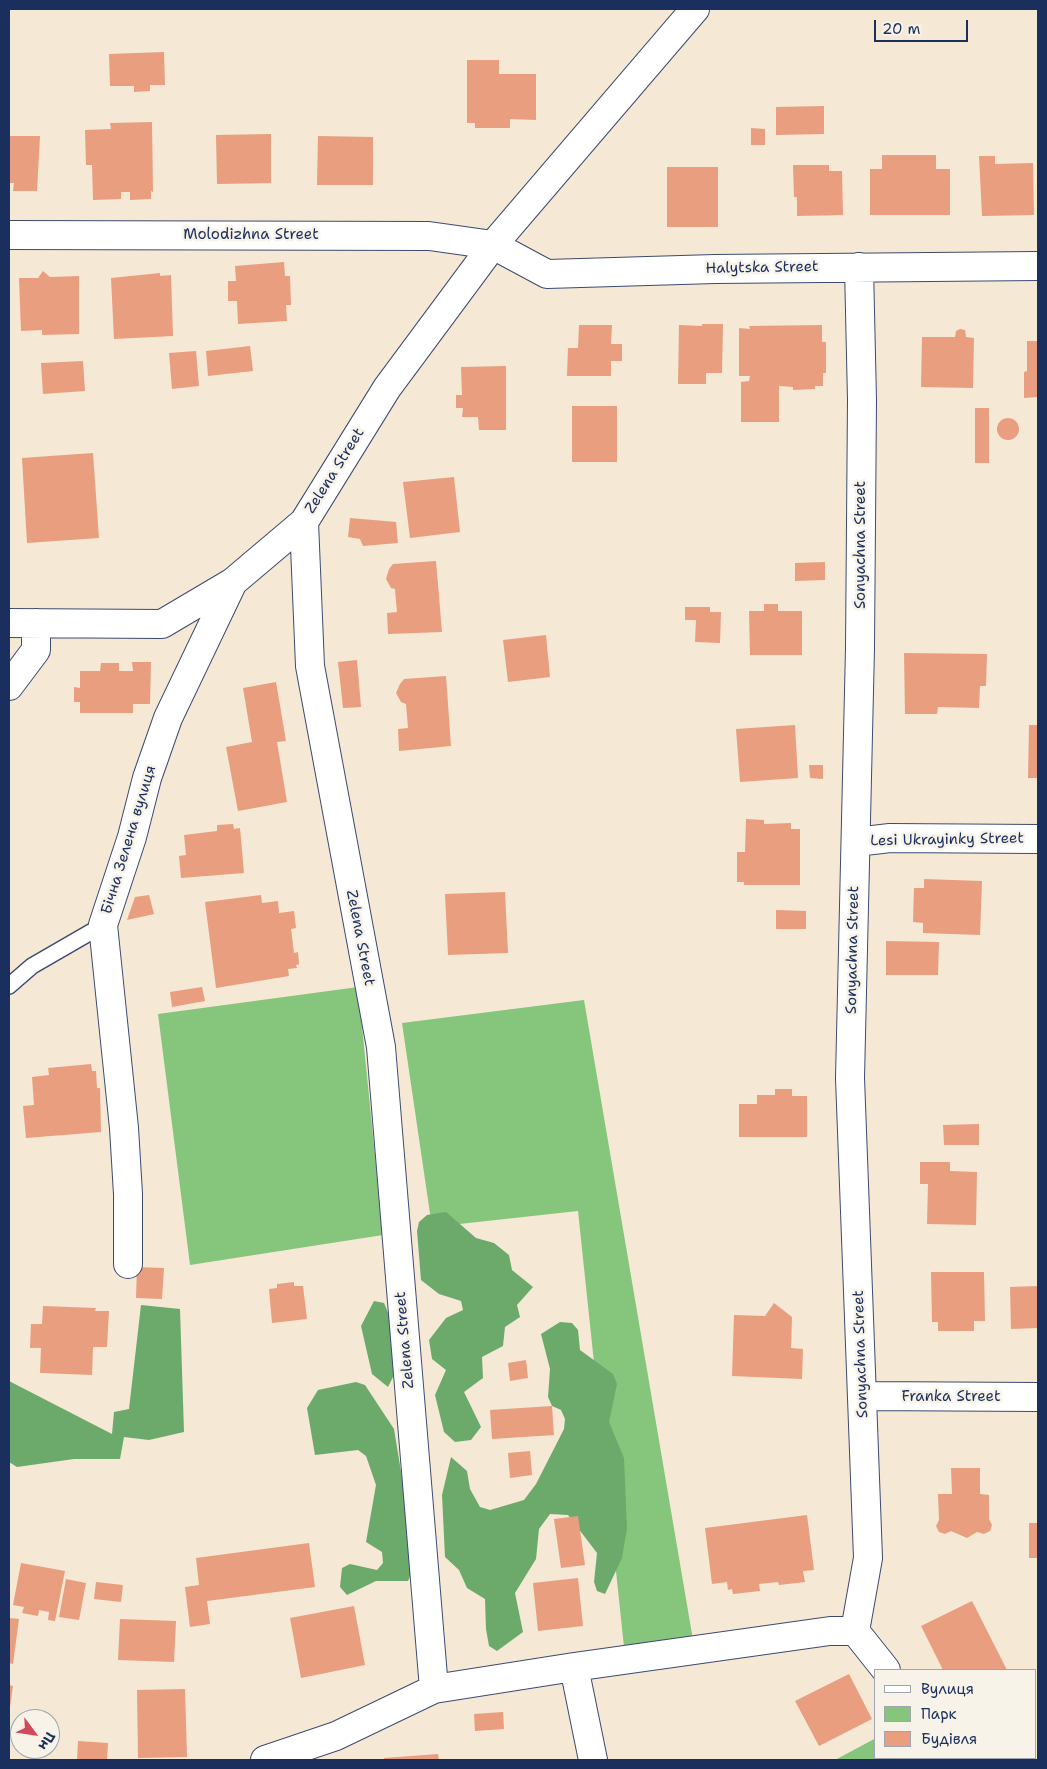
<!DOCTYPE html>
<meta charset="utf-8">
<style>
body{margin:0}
#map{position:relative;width:1047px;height:1769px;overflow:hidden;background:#f5e8d4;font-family:"Shantell Sans",sans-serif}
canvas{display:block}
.frame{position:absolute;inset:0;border:10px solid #1b2f5e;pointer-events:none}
.legend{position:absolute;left:874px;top:1669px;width:162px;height:90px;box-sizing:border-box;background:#f7f3e8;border:1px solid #9fa5b1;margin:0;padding:6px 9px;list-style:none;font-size:15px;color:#1b2f5e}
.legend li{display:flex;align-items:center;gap:10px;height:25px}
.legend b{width:25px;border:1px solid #9fa5b1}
.north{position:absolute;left:10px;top:1709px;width:50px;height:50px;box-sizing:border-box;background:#f7f3e8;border:1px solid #9fa5b1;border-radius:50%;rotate:121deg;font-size:14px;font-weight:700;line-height:20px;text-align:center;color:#1b2f5e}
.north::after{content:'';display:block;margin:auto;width:18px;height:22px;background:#d1495b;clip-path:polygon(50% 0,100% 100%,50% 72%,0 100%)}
.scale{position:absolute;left:874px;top:20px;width:94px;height:22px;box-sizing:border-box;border:2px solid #1b2f5e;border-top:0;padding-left:6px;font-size:15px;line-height:18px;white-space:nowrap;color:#1b2f5e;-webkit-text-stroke:4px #f7f3e8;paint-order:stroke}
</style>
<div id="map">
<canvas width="1047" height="1769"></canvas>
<div class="frame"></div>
<ul class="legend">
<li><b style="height:6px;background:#fff"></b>Вулиця</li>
<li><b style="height:14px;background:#86c57c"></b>Парк</li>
<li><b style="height:14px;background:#e99e7f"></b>Будівля</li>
</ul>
<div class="north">Пн</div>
<div class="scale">20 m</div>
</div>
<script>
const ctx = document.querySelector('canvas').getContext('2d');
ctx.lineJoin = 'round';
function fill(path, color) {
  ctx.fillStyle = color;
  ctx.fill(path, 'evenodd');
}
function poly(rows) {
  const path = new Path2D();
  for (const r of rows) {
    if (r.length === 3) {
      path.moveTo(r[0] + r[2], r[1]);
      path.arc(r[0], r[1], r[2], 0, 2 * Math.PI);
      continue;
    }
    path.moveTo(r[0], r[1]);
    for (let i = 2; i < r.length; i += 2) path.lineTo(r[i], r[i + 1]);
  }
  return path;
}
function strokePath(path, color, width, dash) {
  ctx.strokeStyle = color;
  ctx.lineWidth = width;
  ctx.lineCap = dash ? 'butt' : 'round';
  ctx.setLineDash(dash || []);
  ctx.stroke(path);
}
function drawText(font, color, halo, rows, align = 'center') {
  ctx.font = font + ' "Shantell Sans",sans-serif';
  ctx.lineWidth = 5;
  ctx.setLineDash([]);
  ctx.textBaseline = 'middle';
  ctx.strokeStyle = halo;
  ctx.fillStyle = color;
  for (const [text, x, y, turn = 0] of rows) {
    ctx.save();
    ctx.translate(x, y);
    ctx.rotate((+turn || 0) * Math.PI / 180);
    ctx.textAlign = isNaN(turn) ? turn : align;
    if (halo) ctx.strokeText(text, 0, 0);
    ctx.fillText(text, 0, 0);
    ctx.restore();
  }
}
const green = poly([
 [358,987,383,1235,190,1265,158,1014],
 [584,1000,693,1640,624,1647,578,1211,432,1227,402,1023],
 [876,1738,876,1758,941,1758,943,1760,835,1760]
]);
const forest = poly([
 [446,1212,476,1238,494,1243,509,1255,512,1270,533,1287,517,1305,520,1317,505,1327,503,1346,482,1357,483,1378,464,1392,481,1427,471,1440,455,1442,444,1432,435,1395,446,1370,432,1359,429,1340,446,1318,463,1310,461,1301,439,1294,421,1280,417,1231,419,1222,427,1215],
 [374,1301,384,1303,392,1322,401,1361,388,1387,372,1374,361,1326],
 [141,1305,180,1309,184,1432,149,1440,124,1437,120,1459,74,1459,17,1467,9,1462,9,1381,112,1434,114,1412,129,1409],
 [560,1322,572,1323,578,1330,580,1350,613,1374,617,1384,609,1422,624,1458,627,1528,622,1558,605,1594,597,1591,594,1582,597,1553,568,1515,550,1514,539,1529,536,1559,515,1593,523,1632,497,1651,489,1646,486,1629,485,1599,467,1588,459,1570,445,1557,442,1495,451,1457,467,1471,470,1489,480,1507,490,1510,524,1500,536,1484,564,1429,565,1419,561,1410,552,1406,548,1397,550,1369,541,1334],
 [356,1382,365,1385,394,1429,416,1563,408,1581,376,1581,347,1595,340,1587,342,1568,350,1564,377,1570,383,1563,382,1552,366,1542,376,1485,366,1456,358,1450,315,1455,307,1408,318,1390]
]);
const building = poly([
 [164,52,165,85,150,85,150,91,134,92,134,86,110,86,109,54],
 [467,60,499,60,499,74,536,74,536,120,510,119,510,128,475,128,475,123,467,123],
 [824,106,824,134,776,135,776,107],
 [152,122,153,192,151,191,151,199,130,200,130,192,121,192,121,199,93,200,92,165,86,165,85,130,111,129,110,123],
 [751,128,765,129,765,145,751,145],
 [271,134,271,183,217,184,216,135],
 [9,136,40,136,37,191,13,191,14,183,9,183],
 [318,136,373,137,373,185,317,185],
 [882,155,936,155,936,169,950,169,950,215,870,215,870,169,882,169],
 [979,156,995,156,995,164,1033,163,1034,215,982,216],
 [793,165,829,165,829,171,842,171,843,215,797,216,797,197,794,197],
 [667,167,718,167,718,227,667,227],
 [284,262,285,276,290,276,291,305,286,305,287,321,238,324,237,301,228,301,228,281,236,281,235,266],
 [43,271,50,277,79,276,79,334,42,335,42,330,21,331,19,278,38,278],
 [160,273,160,276,171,275,173,336,114,339,111,278],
 [702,324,723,324,722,373,706,373,706,384,678,384,679,325,702,326],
 [579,325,612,325,611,344,622,344,622,361,611,361,611,376,567,376,568,348,578,348],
 [822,325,822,342,826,342,826,373,823,373,823,386,815,386,815,389,793,390,793,387,779,386,779,422,741,422,741,382,749,381,750,376,739,376,739,328,750,329,749,326],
 [960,329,965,330,966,337,974,338,973,388,921,387,922,337,955,337,956,331],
 [1027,341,1038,341,1038,397,1024,398,1024,372,1027,371],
 [250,346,253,371,208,376,206,351],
 [196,351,199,386,172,389,169,353],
 [83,361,85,391,43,394,41,363],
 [506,366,506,430,479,430,478,417,462,417,463,408,456,408,456,395,462,395,461,367],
 [572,406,617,406,617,462,572,462],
 [975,408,989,408,989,463,975,463],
 [1008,429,11],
 [93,453,99,538,27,543,22,458],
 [454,477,460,532,410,538,403,482],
 [350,518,396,522,398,543,363,546,360,539,348,537],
 [436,561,442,632,388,634,387,613,397,612,395,589,391,588,386,579,389,569,393,564],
 [825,562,825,580,795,581,795,563],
 [764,604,778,604,778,611,802,611,802,655,750,655,749,611,764,611],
 [685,607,710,607,710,612,721,612,720,643,695,642,696,620,685,620],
 [546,635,550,677,508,682,503,640],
 [904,653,987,654,986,686,980,686,979,708,938,707,937,714,905,714],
 [357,660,361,707,343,708,338,662],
 [132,662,151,662,150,704,133,704,133,713,80,713,80,702,74,702,74,687,80,688,80,671,100,671,101,663,119,663,119,671,133,671],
 [446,676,451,746,399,751,398,729,408,728,406,704,401,702,396,693,400,684,404,679],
 [276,682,286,741,277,742,287,802,238,811,226,747,252,742,243,688],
 [795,725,798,778,740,782,736,729],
 [1029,725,1038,725,1038,778,1028,778],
 [809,765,823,765,823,779,810,778],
 [746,819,764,820,764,824,791,823,791,829,800,829,800,885,744,885,744,882,737,882,737,852,745,852],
 [233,824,234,829,240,828,244,873,181,878,179,856,186,855,184,835,217,831,217,825],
 [924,879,982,881,980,935,923,933,923,923,913,922,914,888,924,888],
 [505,892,508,953,448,955,445,894],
 [149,895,154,914,127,920,135,897],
 [261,895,262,903,278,901,279,913,294,911,296,928,291,929,294,953,298,952,299,964,296,965,297,968,288,969,289,976,216,988,205,902],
 [776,910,806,911,806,929,776,929],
 [886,941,939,942,938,975,886,975],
 [202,987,205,1001,172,1007,170,992],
 [91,1064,92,1071,96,1071,97,1088,100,1088,101,1132,26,1138,23,1106,34,1105,32,1077,49,1075,48,1068],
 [775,1089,792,1089,792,1096,807,1096,807,1137,739,1137,739,1104,757,1104,757,1095,775,1095],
 [979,1124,979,1145,944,1145,943,1125],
 [920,1162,950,1162,950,1171,977,1172,976,1225,927,1224,928,1184,920,1184],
 [137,1267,164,1268,162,1299,136,1298],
 [931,1272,984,1272,985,1321,974,1321,974,1331,938,1331,938,1322,932,1322],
 [294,1282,294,1286,303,1286,307,1319,272,1323,269,1289,277,1288,277,1284],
 [1038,1286,1038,1328,1011,1329,1010,1287],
 [774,1303,792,1317,791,1348,803,1349,802,1379,732,1376,734,1315,765,1316],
 [43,1306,96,1308,95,1311,109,1311,107,1347,93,1347,92,1375,40,1373,41,1348,30,1348,31,1324,42,1324],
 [526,1360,528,1378,510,1381,508,1363],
 [552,1406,554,1435,492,1439,490,1410],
 [530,1451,532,1475,510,1478,508,1453],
 [951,1468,980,1468,980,1494,989,1495,989,1519,992,1525,990,1531,984,1534,977,1532,967,1538,951,1531,945,1534,939,1532,936,1526,939,1520,938,1494,952,1494],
 [807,1515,814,1570,803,1571,805,1582,779,1585,778,1582,759,1584,760,1591,733,1594,732,1589,728,1590,727,1582,712,1584,705,1528],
 [578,1516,585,1565,561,1568,554,1519],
 [1029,1523,1038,1523,1038,1558,1029,1558],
 [309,1543,315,1587,207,1601,210,1624,190,1627,185,1587,199,1585,196,1558],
 [21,1563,65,1571,55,1621,48,1620,49,1612,39,1610,38,1616,22,1613,24,1607,13,1605],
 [578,1578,583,1626,538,1631,533,1583],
 [66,1579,86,1583,79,1620,59,1617],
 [96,1582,123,1585,121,1602,94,1599],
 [972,1601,1007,1670,943,1670,921,1626],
 [354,1606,365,1665,301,1678,290,1618],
 [9,1618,19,1619,13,1664,9,1663],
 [120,1619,176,1621,174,1662,118,1660],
 [849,1674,872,1719,819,1746,795,1701],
 [9,1685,13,1686,10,1707,9,1707],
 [185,1689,187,1757,138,1758,137,1690],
 [503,1712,504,1729,475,1731,474,1714],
 [78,1741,108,1743,107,1760,77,1760],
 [438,1754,439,1760,384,1760,384,1758]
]);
const service = poly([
 [9,986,32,966,103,925]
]);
const minor = poly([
 [9,235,429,236,493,245,547,274,715,269,1038,266],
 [9,623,162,624,233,582,304,522],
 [9,686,36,650,36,623],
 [856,842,890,838,1038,839],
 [128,1264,128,1194,124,1128,103,925,132,837,147,778,168,718,233,582],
 [863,1396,1038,1397],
 [855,1631,868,1558,850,1078,860,648,862,400,859,267],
 [855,1631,886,1670],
 [574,1667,830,1631,855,1631],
 [958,1758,960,1760],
 [265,1760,336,1736,434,1689],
 [593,1760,574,1667,434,1689,381,1047,310,666,304,522,387,388,493,245,695,9]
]);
const streetNames = [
 ["Molodizhna Street",251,235],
 ["Halytska Street",762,268,-1],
 ["Zelena Street",335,471,-58],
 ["Sonyachna Street",861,545,-90],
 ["Бічна Зелена вулиця",129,840,-73],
 ["Lesi Ukrayinky Street",947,840,-1],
 ["Zelena Street",360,938,79],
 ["Sonyachna Street",853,950,-89],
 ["Zelena Street",405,1340,-95],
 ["Sonyachna Street",861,1354,-92],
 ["Franka Street",951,1397]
];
fill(green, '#86c57c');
fill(forest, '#6caa6c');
fill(building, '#e99e7f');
strokePath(service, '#3c4b70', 18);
strokePath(minor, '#3c4b70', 30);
strokePath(service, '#fff', 15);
strokePath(minor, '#fff', 28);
drawText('15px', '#1b2f5e', '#f7f3e8', streetNames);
</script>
